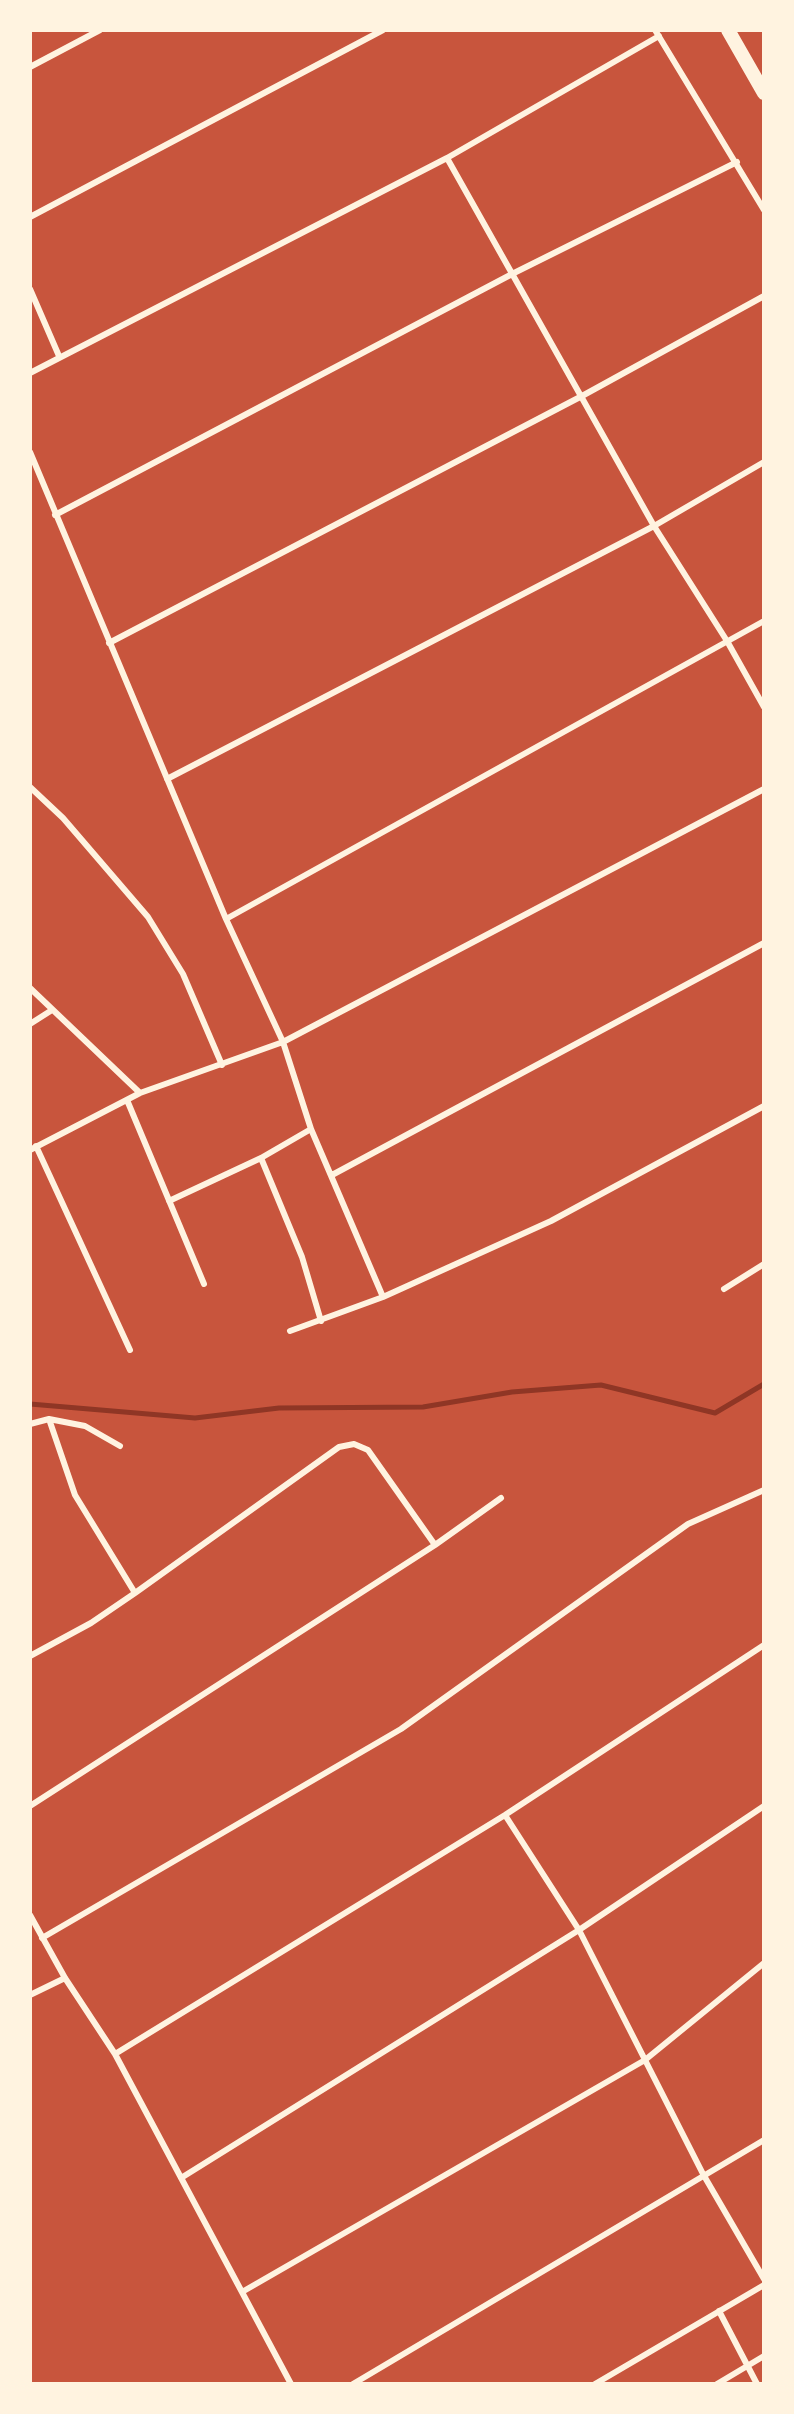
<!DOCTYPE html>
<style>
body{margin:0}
#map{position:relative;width:794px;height:2414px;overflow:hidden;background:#c8553d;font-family:"Zilla Slab",serif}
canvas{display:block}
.frame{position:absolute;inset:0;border:32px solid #fff3e0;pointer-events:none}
</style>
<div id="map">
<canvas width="794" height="2414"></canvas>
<div class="frame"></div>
</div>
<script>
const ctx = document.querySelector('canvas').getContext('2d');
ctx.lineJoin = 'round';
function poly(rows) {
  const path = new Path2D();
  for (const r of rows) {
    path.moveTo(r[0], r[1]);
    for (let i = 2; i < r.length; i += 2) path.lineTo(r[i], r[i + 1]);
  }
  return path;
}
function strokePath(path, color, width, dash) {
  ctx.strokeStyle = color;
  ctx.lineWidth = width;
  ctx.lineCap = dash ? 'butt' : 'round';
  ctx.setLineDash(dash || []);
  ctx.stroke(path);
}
const stream = poly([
 [30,1404,195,1418,279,1408,423,1407,512,1392,601,1385,715,1413,764,1384]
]);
const minor = poly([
 [655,30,764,210],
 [30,67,100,30],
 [447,158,654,526,727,641,764,707],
 [30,217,383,30],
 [30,289,59,356],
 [30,373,447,158,659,36],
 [30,452,226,919,283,1042,311,1129,383,1297],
 [55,515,514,273,737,162],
 [109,643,582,396,764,296],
 [167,779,654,526,764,462],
 [30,787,63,818,148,917,183,974,222,1065],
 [226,919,764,621],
 [30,988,140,1093],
 [30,1024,52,1010],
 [127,1100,204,1284],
 [36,1146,130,1350],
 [30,1150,140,1093,283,1042,764,789],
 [261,1158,302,1257,321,1321],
 [332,1175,764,943],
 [169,1201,261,1158,311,1129],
 [724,1289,764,1264],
 [290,1331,383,1297,551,1221,764,1106],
 [49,1419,75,1495,135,1593],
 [30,1424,49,1419,85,1426,120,1446],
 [30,1656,91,1623,135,1593,339,1447,354,1444,368,1450,435,1545],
 [30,1806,435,1545,501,1498],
 [505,1815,579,1930,703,2174,764,2279],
 [30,1915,65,1978,115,2054,291,2384],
 [42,1938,401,1729,688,1524,764,1490],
 [30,1995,65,1978],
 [115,2054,505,1815,764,1645],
 [181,2178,579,1930,764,1806],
 [242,2292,645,2060,764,1963],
 [719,2311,757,2384],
 [353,2384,764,2140],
 [595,2384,764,2285],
 [717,2384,764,2356]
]);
const trunk = poly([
 [728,30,764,93]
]);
strokePath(stream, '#8f3625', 5);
strokePath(minor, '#fff3e0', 6);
strokePath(trunk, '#fff3e0', 14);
</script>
